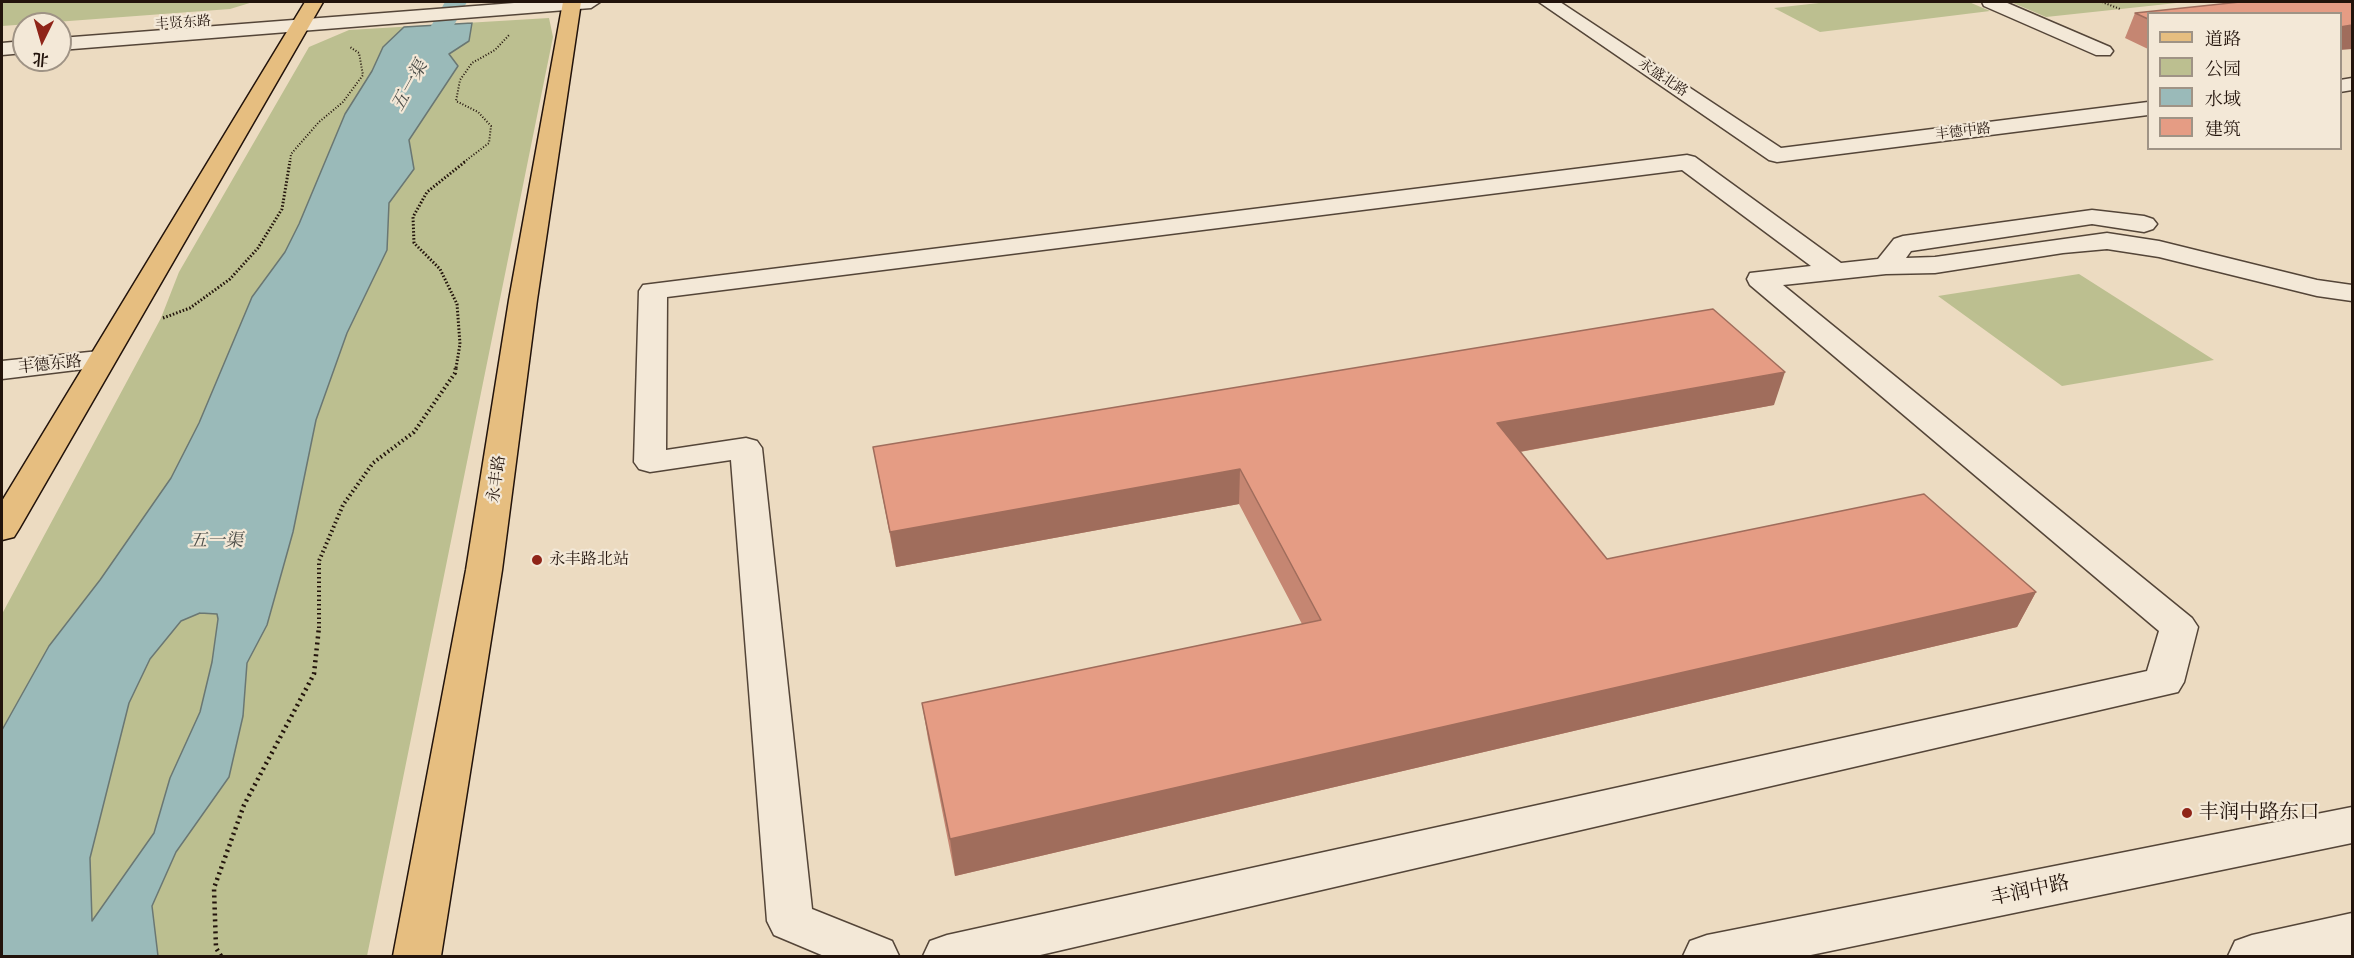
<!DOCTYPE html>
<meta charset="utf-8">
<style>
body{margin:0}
#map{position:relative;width:2354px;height:958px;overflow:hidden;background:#ecdbc1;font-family:"Old Standard TT","Noto Serif SC",serif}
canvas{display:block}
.frame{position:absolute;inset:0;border:3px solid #22130b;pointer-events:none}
.legend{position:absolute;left:2147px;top:12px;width:195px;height:138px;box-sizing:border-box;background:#f3e8d7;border:2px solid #9f9385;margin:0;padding:8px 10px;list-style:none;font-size:18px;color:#22130b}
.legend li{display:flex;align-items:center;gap:12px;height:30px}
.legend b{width:30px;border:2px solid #9f9385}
.north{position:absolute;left:12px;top:12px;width:60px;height:60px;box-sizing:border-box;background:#f3e8d7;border:2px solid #9f9385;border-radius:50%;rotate:185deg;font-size:16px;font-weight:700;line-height:24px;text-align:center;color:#22130b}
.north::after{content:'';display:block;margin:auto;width:21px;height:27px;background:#8f2418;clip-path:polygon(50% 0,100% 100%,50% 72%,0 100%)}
</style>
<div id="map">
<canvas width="2354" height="958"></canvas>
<div class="frame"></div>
<ul class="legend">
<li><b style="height:8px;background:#e6be80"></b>道路</li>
<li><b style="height:16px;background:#bcbf90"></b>公园</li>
<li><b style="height:16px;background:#9abab9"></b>水域</li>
<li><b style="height:16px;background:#e59c84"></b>建筑</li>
</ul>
<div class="north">北</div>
</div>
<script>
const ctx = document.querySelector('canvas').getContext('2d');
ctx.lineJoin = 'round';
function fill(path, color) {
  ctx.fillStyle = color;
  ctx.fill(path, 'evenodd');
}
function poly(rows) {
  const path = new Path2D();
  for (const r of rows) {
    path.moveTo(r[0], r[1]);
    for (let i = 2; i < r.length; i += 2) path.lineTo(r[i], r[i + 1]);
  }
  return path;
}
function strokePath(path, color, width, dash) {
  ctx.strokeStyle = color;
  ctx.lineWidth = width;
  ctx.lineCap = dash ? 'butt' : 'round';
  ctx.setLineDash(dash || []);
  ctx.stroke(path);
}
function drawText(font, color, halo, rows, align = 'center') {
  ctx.font = font + ' "Old Standard TT","Noto Serif SC",serif';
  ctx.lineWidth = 4.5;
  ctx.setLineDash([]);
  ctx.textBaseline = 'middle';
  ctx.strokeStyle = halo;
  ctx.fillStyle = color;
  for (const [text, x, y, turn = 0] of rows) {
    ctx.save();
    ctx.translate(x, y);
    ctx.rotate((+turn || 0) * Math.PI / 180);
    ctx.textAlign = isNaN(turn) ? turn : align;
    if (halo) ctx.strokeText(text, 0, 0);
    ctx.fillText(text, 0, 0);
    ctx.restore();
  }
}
const green = poly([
 [2,2,253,2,230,9,2,26],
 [1828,2,1969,2,1990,11,1820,32,1774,8],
 [2011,2,2186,2,2046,17],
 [549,18,553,37,367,956,2,956,2,614,161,318,179,272,309,47,349,30],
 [2079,274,2214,360,2062,386,1938,296]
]);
const water = poly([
 [472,23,469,41,449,54,458,66,409,140,414,169,389,203,387,250,347,333,316,420,293,532,267,625,247,663,243,716,229,777,176,852,152,906,158,956,2,956,2,730,49,646,100,580,171,478,199,423,252,297,285,252,299,224,345,114,372,71,383,47,404,27,472,23],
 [200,613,217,614,218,619,212,662,200,712,170,778,154,833,92,921,90,858,129,703,150,659,181,621,200,613]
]);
const canal = poly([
 [445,2,467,2,444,43,428,43,424,38,445,2]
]);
const pathFar3 = poly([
 [2102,2,2120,9],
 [290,162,291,154,319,122,343,102,363,75,359,53,350,47],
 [464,162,489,143,491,126,478,112,456,101,460,80,472,63,495,50,510,34]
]);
const pathFar2 = poly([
 [163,318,190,308,230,279,258,248,282,209,290,161],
 [456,368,460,344,457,304,440,269,414,243,413,217,427,192,466,161]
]);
const pathFar1 = poly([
 [319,628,319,561,343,505,373,463,414,432,455,373,456,366]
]);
const path = poly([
 [221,956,216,948,214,888,244,805,314,674,319,627]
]);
const minor = poly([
 [527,2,600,2,591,8,60,50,60,38,527,2],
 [1539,2,1560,2,1781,148,2148,102,2148,115,1777,162,1769,160,1539,2],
 [1982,2,2005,2,2110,47,2113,51,2110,55,2096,55,1984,6,1982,2],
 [24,41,24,53,2,55,2,43,24,41],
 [2352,78,2352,90,2340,92,2340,80,2352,78],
 [1687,155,1695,157,1841,263,1878,259,1894,239,1903,236,2092,210,2144,216,2153,219,2157,224,2153,229,2144,232,2092,224,1911,251,1906,258,1935,257,2107,233,2159,241,2317,280,2352,285,2352,301,2317,296,2159,257,2107,249,2063,253,1935,273,1886,274,1783,285,2192,618,2198,627,2184,682,2178,692,1036,956,923,956,930,941,947,935,2147,671,2159,631,1750,285,1747,279,1750,273,1811,266,1682,170,667,297,666,450,746,438,757,441,762,448,812,909,892,941,899,956,824,956,774,935,767,921,731,460,650,472,639,469,634,462,639,291,643,285,1687,155],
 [99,351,109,354,114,360,109,366,2,379,2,361,99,351],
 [2352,807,2352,843,1806,956,1683,956,1690,941,1707,935,2352,807],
 [2352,913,2352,955,2228,956,2235,941,2252,935,2352,913]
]);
const major = poly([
 [305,2,323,2,19,529,14,537,2,540,2,501,305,2],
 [563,2,581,2,537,300,502,570,441,956,393,956,466,570,509,300,563,2]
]);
const wall = poly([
 [2135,13,2148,14,2148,49,2125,38],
 [1774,405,1520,452,1607,559,2036,592,2017,627,955,876,928,739,922,703,1302,624,1239,504,896,567,873,447]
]);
const shadedWall = poly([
 [2352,25,2352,49,2340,50,2340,27],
 [1785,372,1774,405,1491,457,1497,423],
 [1240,469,1239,504,896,567,890,532],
 [2036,592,2017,627,955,876,950,839]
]);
const building = poly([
 [2240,2,2352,2,2352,25,2340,27,2340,14,2148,14,2148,19,2135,13,2240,2],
 [1713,309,1785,372,1497,423,1607,559,1924,494,2036,592,950,839,922,703,1321,620,1240,469,890,532,873,447,1713,309]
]);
const markers = [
 [537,560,6,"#8f2418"],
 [2187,813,6,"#8f2418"]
];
const farStreetnames = [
 ["丰贤东路",183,23,-4],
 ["永盛北路",1663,78,34],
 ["丰德中路",1963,132,-7]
];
const streetNames = [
 ["丰德东路",50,365,-6],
 ["永丰路",497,479,-82]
];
const poiNames = [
 ["永丰路北站",549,560]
];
const waterNames = [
 ["五一渠",410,86,-61],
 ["五一渠",216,541]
];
const nearPoinames = [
 ["丰润中路东口",2199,813]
];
const nearStreetnames = [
 ["丰润中路",2030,891,-12]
];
fill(green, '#bcbf90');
fill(water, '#9abab9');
strokePath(water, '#6a7773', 1.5);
fill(canal, '#9abab9');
strokePath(minor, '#544538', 3);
strokePath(major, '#22130b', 3);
strokePath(pathFar3, '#22130b', 2, [1, 2]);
strokePath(pathFar2, '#22130b', 3, [1.5, 2]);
strokePath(pathFar1, '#22130b', 4, [1.5, 3]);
strokePath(path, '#22130b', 4.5, [2, 4]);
fill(minor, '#f3e8d7');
fill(major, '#e6be80');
fill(wall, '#c58672');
fill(shadedWall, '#a06d5c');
fill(building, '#e59c84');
strokePath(building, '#a06d5c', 1.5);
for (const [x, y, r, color] of markers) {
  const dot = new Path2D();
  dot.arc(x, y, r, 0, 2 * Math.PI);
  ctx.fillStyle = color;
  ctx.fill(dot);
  strokePath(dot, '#f3e8d7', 2);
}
drawText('14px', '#22130b', '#f3e8d7', farStreetnames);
drawText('16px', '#22130b', '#f3e8d7', streetNames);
drawText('16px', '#22130b', '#f3e8d7', poiNames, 'left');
drawText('italic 18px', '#4c4d48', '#f3e8d7', waterNames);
drawText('20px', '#22130b', '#f3e8d7', nearPoinames, 'left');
drawText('20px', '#22130b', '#f3e8d7', nearStreetnames);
</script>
